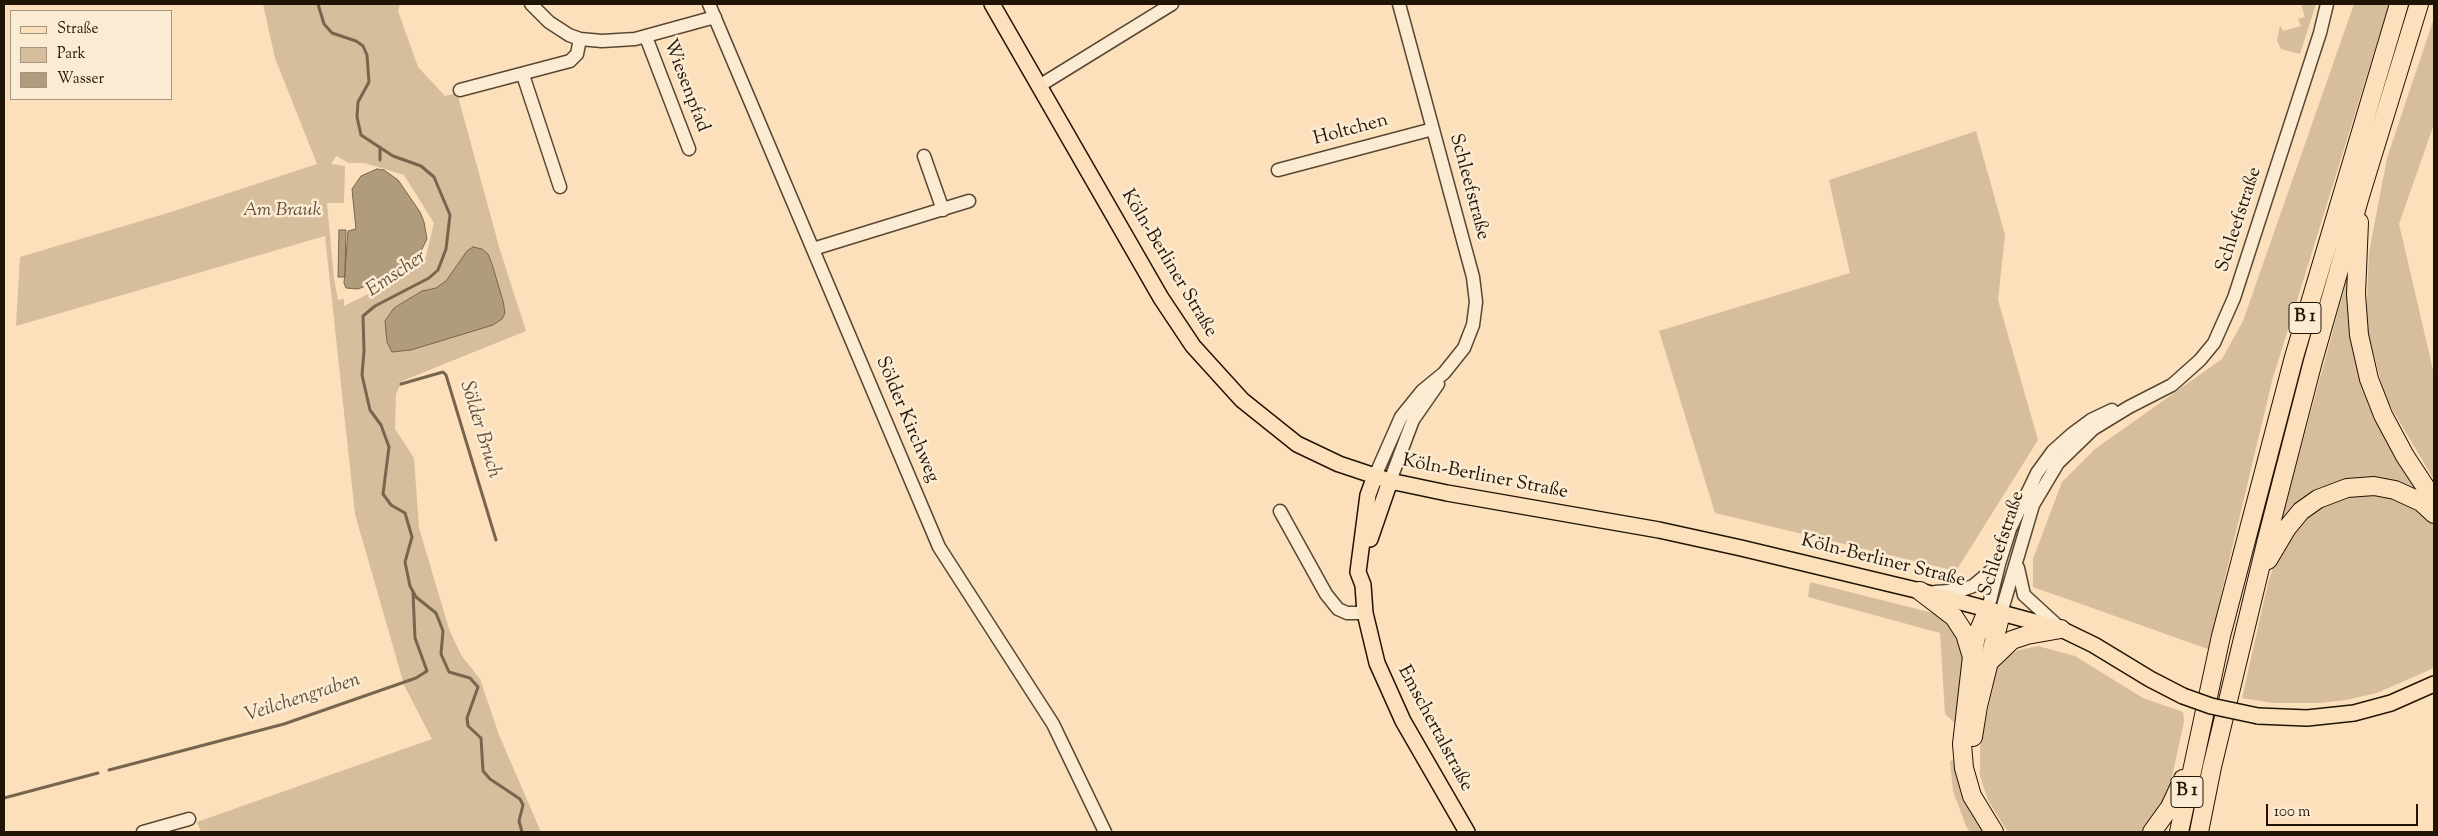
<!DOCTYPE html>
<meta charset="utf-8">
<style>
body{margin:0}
#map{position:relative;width:2438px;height:836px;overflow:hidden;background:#fbe0bb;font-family:"Sorts Mill Goudy",serif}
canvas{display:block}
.frame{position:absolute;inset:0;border:5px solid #201405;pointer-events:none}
.legend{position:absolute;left:10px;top:10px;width:162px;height:90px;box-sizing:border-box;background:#fcebd3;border:1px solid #a49581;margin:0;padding:6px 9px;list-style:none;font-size:15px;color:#201405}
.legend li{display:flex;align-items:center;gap:10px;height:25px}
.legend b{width:25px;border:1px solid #a49581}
.scale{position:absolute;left:2266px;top:804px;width:152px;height:22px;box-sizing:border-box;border:2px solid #201405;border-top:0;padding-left:6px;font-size:15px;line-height:18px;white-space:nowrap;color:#201405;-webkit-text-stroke:4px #fcebd3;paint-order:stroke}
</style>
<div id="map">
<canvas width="2438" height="836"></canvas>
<div class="frame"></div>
<ul class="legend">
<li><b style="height:6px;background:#fbe0bb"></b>Straße</li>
<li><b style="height:14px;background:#d6bd9c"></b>Park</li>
<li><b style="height:14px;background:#b19b7d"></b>Wasser</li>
</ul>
<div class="scale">100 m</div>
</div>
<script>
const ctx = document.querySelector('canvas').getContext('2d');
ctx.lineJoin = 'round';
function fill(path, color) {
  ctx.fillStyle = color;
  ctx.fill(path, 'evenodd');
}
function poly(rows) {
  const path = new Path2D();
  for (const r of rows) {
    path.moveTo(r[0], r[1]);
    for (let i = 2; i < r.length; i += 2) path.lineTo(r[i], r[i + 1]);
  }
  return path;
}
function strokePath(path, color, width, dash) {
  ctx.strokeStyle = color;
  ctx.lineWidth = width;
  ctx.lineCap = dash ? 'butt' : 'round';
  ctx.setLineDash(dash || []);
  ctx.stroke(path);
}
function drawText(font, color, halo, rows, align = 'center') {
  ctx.font = font + ' "Sorts Mill Goudy",serif';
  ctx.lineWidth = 5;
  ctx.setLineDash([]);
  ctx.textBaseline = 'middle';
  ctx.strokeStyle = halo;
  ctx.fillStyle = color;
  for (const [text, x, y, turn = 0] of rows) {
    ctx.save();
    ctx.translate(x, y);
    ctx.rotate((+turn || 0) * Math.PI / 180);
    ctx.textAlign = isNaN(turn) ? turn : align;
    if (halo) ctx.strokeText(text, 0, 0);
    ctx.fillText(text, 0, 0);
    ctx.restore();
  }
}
const green = poly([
 [263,4,400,4,398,11,418,67,445,96,457,93,500,250,526,331,402,381,396,394,395,429,414,458,419,528,449,629,461,655,480,679,499,735,541,832,201,832,197,822,432,739,404,685,355,514,325,236,16,326,20,257,171,212,317,164,275,58],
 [336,156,349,163,365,163,404,175,434,223,425,260,403,277,344,306,344,299,338,300,334,278,327,203,344,203,345,166,331,164],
 [2301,4,2316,4,2300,54,2281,49,2277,41,2280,25,2283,31,2301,26,2298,19,2305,17],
 [2354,4,2389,4,2272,381,2208,649,2033,587,2033,559,2062,482,2095,449,2222,359,2243,321],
 [2434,18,2434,124,2399,224,2434,374,2434,480,2385,397,2366,324,2369,253,2387,158],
 [1976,131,2005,235,1998,300,2038,440,1956,571,1715,513,1659,331,1850,273,1829,180],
 [2350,268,2353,327,2429,501,2367,481,2279,529],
 [2365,490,2415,504,2434,521,2434,668,2377,693,2346,700,2320,703,2273,703,2242,698,2268,583,2278,552,2298,522,2320,504],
 [1810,582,1941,615,1955,626,1965,655,1957,725,1945,714,1940,633,1808,597],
 [2038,646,2075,656,2143,698,2183,712,2184,722,2166,804,2144,832,2009,832,2005,828,1988,800,1980,776,1980,745,1998,666,2004,658,2019,650],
 [1960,759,1991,832,1970,832,1966,826,1953,791,1950,761]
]);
const water = poly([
 [377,169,384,170,398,180,420,212,424,222,427,239,421,251,386,278,358,289,346,288,344,283,348,231,356,229,352,189,361,176,377,169],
 [339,230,346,230,345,277,338,277,339,230],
 [473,247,482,249,488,254,492,264,503,301,505,313,502,319,493,325,411,350,392,352,387,342,385,321,394,308,422,291,436,288,446,281,467,251,473,247]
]);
const stream = poly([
 [318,4,324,24,332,33,356,41,363,46,367,55,369,82,358,102,357,117,361,135,393,156,421,166,434,177,450,215,446,249,438,270,429,278,375,306,363,316,364,351,362,375,370,410,381,425,389,447,383,494,391,505,405,513,412,537,405,562,410,586,416,597,436,613,443,631,441,654,449,672,470,678,478,687,467,718,468,726,481,738,483,771,490,779,520,799,523,805,519,821,522,832],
 [380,148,380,160],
 [401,384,443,372,446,375,496,540],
 [109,770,284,724,416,678,427,671,415,638,413,593],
 [4,798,98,773]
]);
const minor = poly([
 [531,4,549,22,569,35,580,39,602,41,635,39,715,17],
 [709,4,939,547,1053,724,1105,832],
 [646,37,689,149],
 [523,75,560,187],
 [1039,86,1172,4],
 [460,90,570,61,577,54,580,39],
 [924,156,943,210],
 [1278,170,1433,129],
 [813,249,969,201],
 [1375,476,1401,417,1422,391,1444,373,1464,348,1473,325,1476,302,1473,277,1399,4],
 [1390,481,1413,420,1438,384],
 [1280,511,1326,594,1338,609,1347,613,1365,613],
 [2018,568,2024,595,2060,628],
 [1935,592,1962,590,1973,586,1999,564],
 [1988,609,1999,564,2010,529,2037,473,2053,451,2072,434,2091,420,2112,410],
 [2001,613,2033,505,2058,463,2093,429,2129,407,2172,385,2200,360,2214,343,2234,298,2320,33,2327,4],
 [143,832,189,819]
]);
const major = poly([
 [992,4,1161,298,1193,346,1242,400,1297,444,1339,464,1390,481,1447,493,1659,530,1741,548,1920,591,2061,629,2094,645,2150,679,2183,696],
 [1375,476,1368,495,1358,572,1363,585,1365,613,1377,663,1403,721,1467,832],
 [1370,539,1390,481],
 [2258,716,2307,718,2354,713,2391,703,2434,684]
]);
const highway = poly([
 [2359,222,2356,294,2359,335,2369,379,2383,415,2405,456,2434,500],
 [2268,560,2287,528,2301,511,2318,499,2347,488,2374,486,2395,490,2421,502,2434,514],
 [1920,591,1954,617,1965,634,1971,654],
 [1988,609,1976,637,1972,656,1962,744,1964,768,1972,796,1994,832],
 [1988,663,2012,640,2027,635,2061,629],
 [1973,737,1978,706,2001,613],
 [2152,832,2170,807,2183,779],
 [2179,832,2221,636,2294,357,2399,4],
 [2199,832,2212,767,2267,539,2313,361,2360,196,2419,4]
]);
const majorBridge = poly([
 [2183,696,2211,706,2258,716]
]);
const shields = [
 [2305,318,32],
 [2187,792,32]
];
const shieldNames = [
 ["B 1",2305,318],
 ["B 1",2187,792]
];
const streetNames = [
 ["Wiesenpfad",685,86,69],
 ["Holtchen",1351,131,-15],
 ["Schleefstraße",1468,187,75],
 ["Schleefstraße",2240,220,-72],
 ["Köln-Berliner Straße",1168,264,59],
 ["Sölder Kirchweg",906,420,67],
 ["Köln-Berliner Straße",1485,478,11],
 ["Schleefstraße",2003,544,-72],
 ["Köln-Berliner Straße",1883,562,14],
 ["Emschertalstraße",1434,729,62]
];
const parkNames = [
 ["Am Brauk",282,212]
];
const waterNames = [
 ["Emscher",397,275,-34],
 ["Sölder Bruch",479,430,73],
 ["Veilchengraben",303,699,-18]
];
fill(green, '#d6bd9c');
fill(water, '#b19b7d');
strokePath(water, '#77654d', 1);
strokePath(stream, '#77654d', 3);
strokePath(minor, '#574732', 15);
strokePath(major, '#201405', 18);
strokePath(highway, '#201405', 20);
strokePath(minor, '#fcebd3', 12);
strokePath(major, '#fbe0bb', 15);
strokePath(highway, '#fbe0bb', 18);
strokePath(majorBridge, '#201405', 18, []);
strokePath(majorBridge, '#fbe0bb', 15);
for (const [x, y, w] of shields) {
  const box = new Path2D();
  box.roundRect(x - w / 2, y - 15.5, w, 31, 4);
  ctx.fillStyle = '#fcebd3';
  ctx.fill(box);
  strokePath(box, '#201405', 1);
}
drawText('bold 18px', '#201405', null, shieldNames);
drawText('19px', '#201405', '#fcebd3', streetNames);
drawText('italic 19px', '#604f3a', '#fcebd3', parkNames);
drawText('italic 20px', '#61513b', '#fcebd3', waterNames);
</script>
